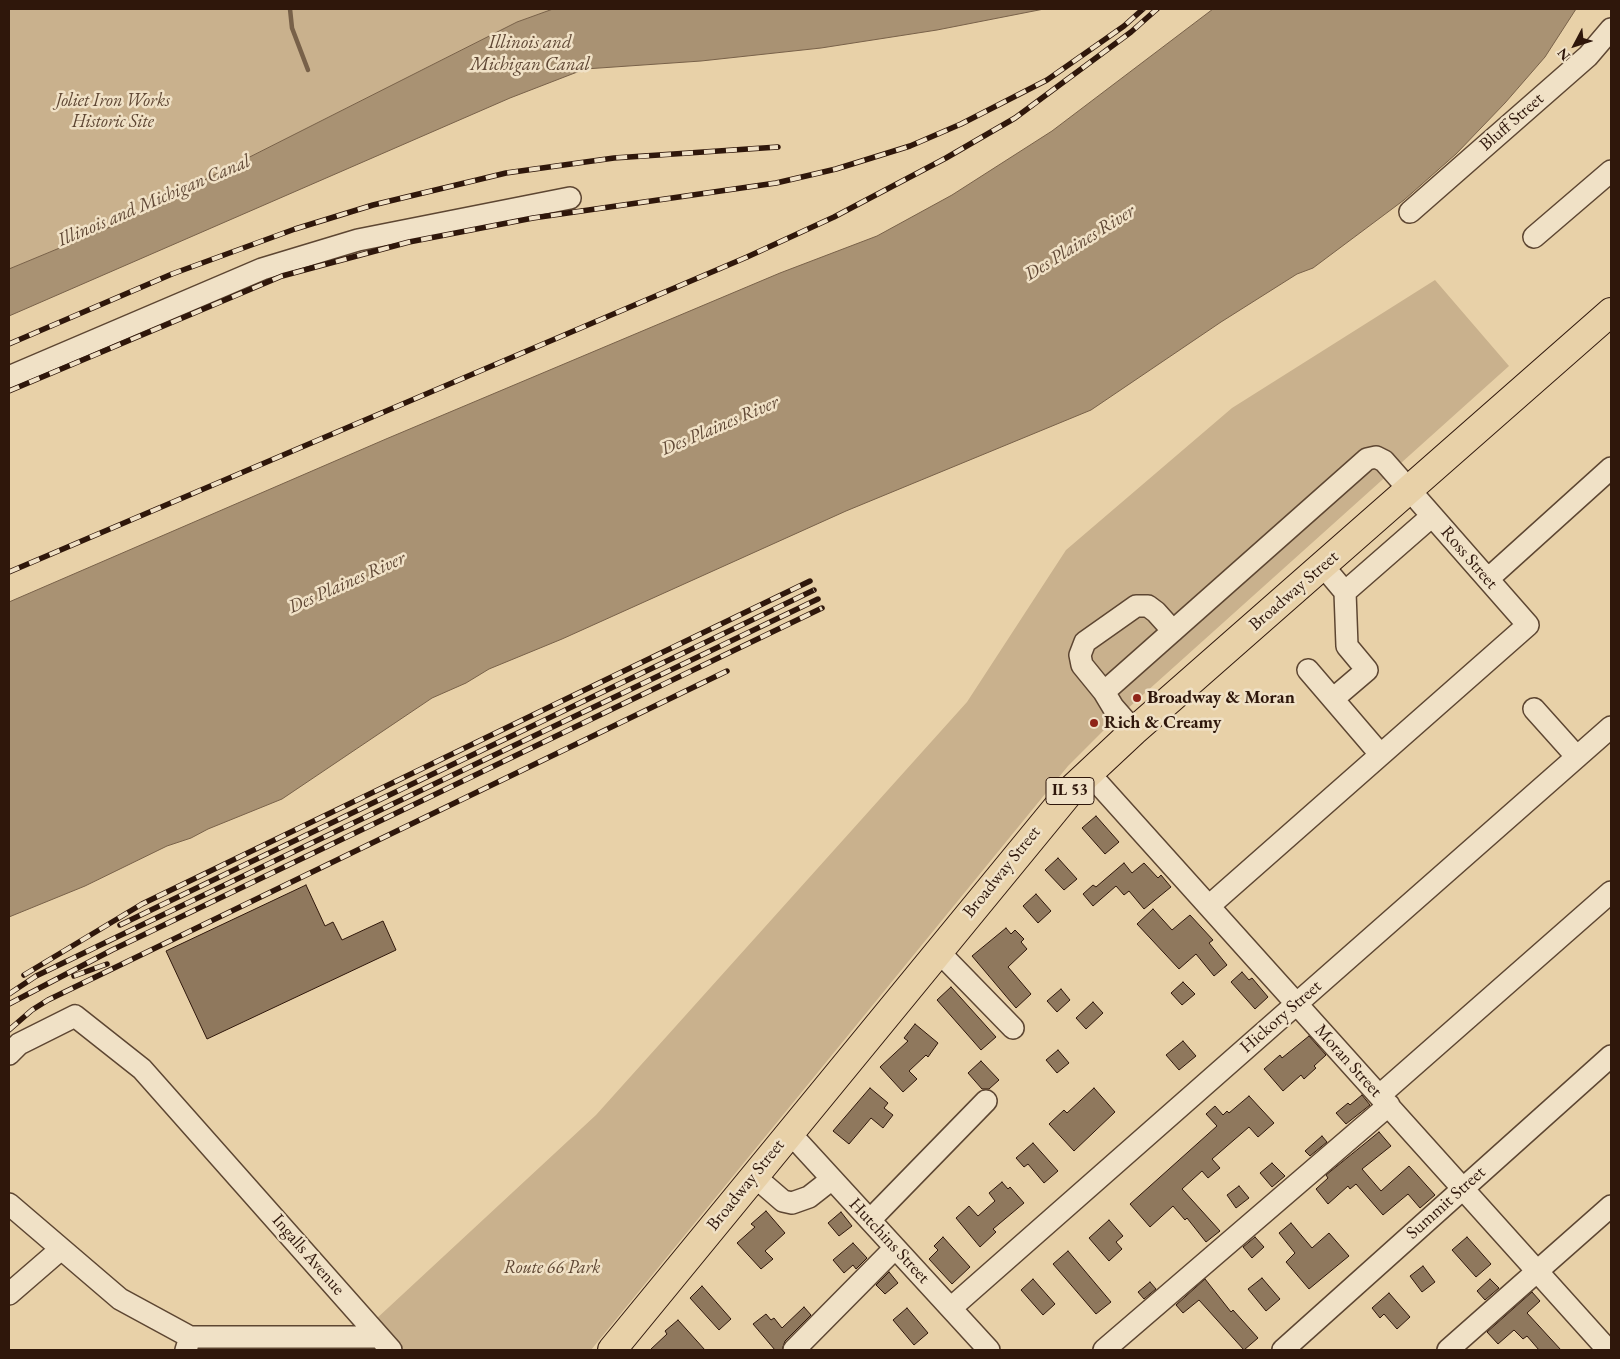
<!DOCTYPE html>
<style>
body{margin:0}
#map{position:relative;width:1620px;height:1359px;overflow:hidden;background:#e8d1a8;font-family:"EB Garamond",serif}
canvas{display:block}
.frame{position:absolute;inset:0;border:10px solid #2f170b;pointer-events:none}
.north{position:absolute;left:1550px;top:20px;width:50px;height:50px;-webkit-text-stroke:4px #f0e1c6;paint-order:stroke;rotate:230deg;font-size:14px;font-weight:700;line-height:20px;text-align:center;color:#2f170b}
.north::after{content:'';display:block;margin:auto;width:18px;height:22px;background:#2f170b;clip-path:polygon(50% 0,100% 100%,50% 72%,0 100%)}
</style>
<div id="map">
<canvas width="1620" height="1359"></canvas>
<div class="frame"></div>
<div class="north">N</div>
</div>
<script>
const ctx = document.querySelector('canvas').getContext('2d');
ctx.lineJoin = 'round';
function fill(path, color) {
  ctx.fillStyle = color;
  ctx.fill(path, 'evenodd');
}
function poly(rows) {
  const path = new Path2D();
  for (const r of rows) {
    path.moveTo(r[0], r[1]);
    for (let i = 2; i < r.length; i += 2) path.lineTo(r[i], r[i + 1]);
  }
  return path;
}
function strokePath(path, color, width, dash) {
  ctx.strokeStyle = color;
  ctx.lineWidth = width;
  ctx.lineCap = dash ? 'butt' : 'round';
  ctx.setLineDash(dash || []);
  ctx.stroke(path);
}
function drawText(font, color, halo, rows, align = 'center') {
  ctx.font = font + ' "EB Garamond",serif';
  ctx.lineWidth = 5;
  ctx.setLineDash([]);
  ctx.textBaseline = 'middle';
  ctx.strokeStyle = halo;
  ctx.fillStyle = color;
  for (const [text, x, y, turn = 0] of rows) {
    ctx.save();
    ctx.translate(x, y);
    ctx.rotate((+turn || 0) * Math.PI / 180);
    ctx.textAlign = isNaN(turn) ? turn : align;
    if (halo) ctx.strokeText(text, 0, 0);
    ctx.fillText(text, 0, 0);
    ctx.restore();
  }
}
const green = poly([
 [9,9,553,9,517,22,115,225,9,269],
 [1435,280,1509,366,1106,728,1068,766,591,1350,403,1350,375,1320,596,1115,967,702,1066,550,1232,408]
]);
const water = poly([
 [553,9,1044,9,937,30,821,48,701,61,585,69,510,98,9,316,9,269,115,225,517,22,553,9],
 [1213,9,1576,9,1545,57,1505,103,1456,154,1404,200,1313,268,1297,274,1221,322,1091,410,846,511,562,639,489,669,466,683,432,698,282,799,208,829,191,838,167,846,85,886,9,917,9,602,386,439,780,273,877,236,952,195,1052,131,1213,9]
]);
const stream = poly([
 [290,9,292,28,308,70]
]);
const building = poly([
 [1096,816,1119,842,1105,854,1082,828,1096,816],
 [1058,858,1077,879,1064,890,1045,870,1058,858],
 [1124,863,1132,873,1144,863,1158,878,1161,875,1171,887,1144,909,1129,891,1124,895,1116,886,1093,906,1083,894,1093,885,1096,887,1124,863],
 [306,885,325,926,333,922,342,940,383,921,396,950,207,1039,166,951,306,885],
 [1036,894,1051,911,1038,923,1023,906,1036,894],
 [1153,909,1172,930,1190,915,1213,940,1209,943,1227,965,1214,976,1196,954,1179,969,1137,924,1153,909],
 [1006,928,1011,934,1015,930,1024,939,1021,942,1027,949,1008,967,1031,994,1016,1008,972,956,1006,928],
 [1242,972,1249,980,1252,978,1268,997,1255,1009,1231,982,1242,972],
 [1183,982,1195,994,1182,1005,1171,993,1183,982],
 [951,987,996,1037,981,1050,937,1000,951,987],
 [1061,989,1070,1000,1057,1012,1047,1001,1061,989],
 [1093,1002,1103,1013,1086,1029,1076,1018,1093,1002],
 [915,1024,938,1043,928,1057,926,1055,909,1071,917,1079,903,1092,880,1067,908,1041,904,1038,915,1024],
 [1309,1036,1326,1055,1314,1066,1316,1068,1304,1079,1301,1075,1283,1091,1264,1069,1280,1055,1282,1058,1309,1036],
 [1183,1041,1196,1056,1179,1070,1166,1055,1183,1041],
 [1058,1050,1069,1063,1057,1073,1046,1060,1058,1050],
 [981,1061,999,1080,989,1089,982,1089,968,1073,981,1061],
 [870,1088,888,1103,884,1108,893,1115,883,1128,871,1118,849,1144,833,1131,870,1088],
 [1094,1088,1115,1112,1074,1151,1049,1124,1064,1110,1067,1113,1094,1088],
 [1362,1095,1370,1105,1346,1124,1336,1113,1348,1103,1350,1105,1362,1095],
 [1249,1096,1274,1123,1258,1137,1249,1127,1212,1159,1220,1168,1208,1178,1202,1171,1182,1189,1220,1231,1206,1242,1187,1218,1185,1220,1173,1206,1150,1227,1130,1204,1217,1126,1206,1114,1215,1106,1223,1115,1227,1111,1229,1113,1249,1096],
 [1379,1132,1391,1146,1362,1169,1381,1191,1409,1166,1435,1195,1420,1208,1408,1194,1383,1215,1356,1184,1350,1189,1348,1186,1328,1204,1316,1189,1328,1178,1326,1175,1379,1132],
 [1322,1136,1327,1142,1310,1156,1305,1151,1322,1136],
 [1033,1143,1058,1171,1044,1183,1028,1164,1024,1167,1016,1158,1033,1143],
 [1272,1163,1285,1176,1272,1187,1260,1173,1272,1163],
 [1002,1182,1008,1189,1010,1187,1024,1203,993,1229,996,1232,980,1247,956,1218,969,1206,978,1216,995,1201,989,1193,1002,1182],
 [1239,1186,1249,1198,1236,1208,1227,1195,1239,1186],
 [766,1211,785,1233,765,1251,773,1259,761,1269,737,1243,755,1227,751,1224,766,1211],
 [841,1212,852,1226,839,1236,828,1223,841,1212],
 [1109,1220,1123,1236,1116,1242,1122,1249,1109,1261,1089,1238,1109,1220],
 [1291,1223,1312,1248,1329,1233,1349,1256,1309,1289,1286,1262,1295,1253,1279,1233,1291,1223],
 [943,1237,970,1267,952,1284,929,1259,938,1250,934,1246,943,1237],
 [1255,1237,1264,1247,1252,1258,1243,1247,1255,1237],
 [1467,1237,1491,1264,1476,1277,1452,1250,1467,1237],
 [853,1243,867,1258,856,1269,853,1265,844,1273,833,1260,853,1243],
 [1068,1251,1111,1302,1096,1314,1053,1264,1068,1251],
 [1423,1266,1435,1282,1422,1292,1410,1276,1423,1266],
 [889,1272,898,1283,885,1294,876,1285,889,1272],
 [1262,1278,1280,1299,1266,1311,1248,1289,1262,1278],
 [1033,1279,1055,1304,1043,1315,1021,1290,1033,1279],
 [1205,1279,1231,1312,1233,1310,1258,1338,1244,1350,1199,1300,1183,1313,1176,1305,1205,1279],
 [1490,1279,1499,1288,1485,1300,1477,1291,1490,1279],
 [1150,1282,1156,1289,1144,1299,1138,1292,1150,1282],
 [702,1286,731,1319,719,1330,690,1298,702,1286],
 [1532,1292,1540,1301,1527,1313,1561,1350,1539,1350,1527,1336,1523,1339,1514,1330,1498,1344,1487,1332,1532,1292],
 [1389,1293,1410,1317,1397,1329,1384,1314,1380,1318,1372,1308,1389,1293],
 [804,1307,811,1315,785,1341,782,1350,775,1350,753,1324,766,1314,771,1320,774,1318,782,1328,804,1307],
 [907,1308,928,1333,914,1345,893,1320,907,1308],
 [678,1320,705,1350,650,1350,667,1334,665,1331,678,1320]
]);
const minor = poly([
 [1410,212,1588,56,1611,29],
 [1534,237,1611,171],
 [9,377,262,269,358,240,570,198],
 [1323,566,1345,592],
 [1488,579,1611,468],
 [1308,670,1380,754],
 [1104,692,1082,665,1080,655,1085,642,1136,606,1148,606,1156,612,1173,631],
 [1333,699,1367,670,1347,646,1345,592,1432,516],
 [1534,709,1577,757],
 [1134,731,1113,707,1104,692,1367,459,1376,457,1384,461,1528,625,1209,906],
 [1088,772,1608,1350],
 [938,951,1013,1028],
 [9,1054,19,1044,75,1016,142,1069,391,1350],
 [1380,1095,1611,892],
 [789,1132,989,1350],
 [754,1176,783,1201,792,1203,809,1197,832,1179],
 [9,1204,120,1299,190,1337],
 [870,1220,986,1101],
 [9,1294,61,1249],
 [951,1308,1611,727],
 [186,1350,190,1337,379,1337],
 [794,1350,895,1248],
 [1104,1350,1389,1105],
 [1283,1350,1611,1056],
 [1448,1350,1611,1206]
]);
const major = poly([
 [612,1350,1073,788,1134,731,1611,312]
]);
const rail = poly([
 [9,344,172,274,295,229,373,205,506,173,614,158,778,147],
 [9,391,282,276,409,242,533,218,776,183,836,169,910,146,961,124,1047,80,1124,26,1143,9],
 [9,572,747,257,834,217,946,158,1015,118,1131,32,1157,9],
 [120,925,814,590],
 [24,975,142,904,810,581],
 [74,976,107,964],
 [9,994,36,976,818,599],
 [9,1004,112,950,822,608],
 [9,1030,32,1010,48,1000,727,671]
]);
const markers = [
 [1137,698,5,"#8f2418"],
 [1094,723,5,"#8f2418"]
];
const shields = [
 [1070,791,48]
];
const shieldNames = [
 ["IL 53",1070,791]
];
const parkNames = [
 ["Joliet Iron Works",113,101],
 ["Historic Site",113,122],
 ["Route 66 Park",552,1268]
];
const streetNames = [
 ["Bluff Street",1512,122,-41],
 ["Ross Street",1469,558,49],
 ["Broadway Street",1294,591,-41],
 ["Broadway Street",1002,872,-51],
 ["Hickory Street",1281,1017,-41],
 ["Moran Street",1348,1061,48],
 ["Broadway Street",746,1185,-51],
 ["Summit Street",1446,1203,-42],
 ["Hutchins Street",889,1241,47],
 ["Ingalls Avenue",308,1255,49]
];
const poiNames = [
 ["Broadway & Moran",1147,698],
 ["Rich & Creamy",1104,723]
];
const waterNames = [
 ["Illinois and",530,43],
 ["Michigan Canal",530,65],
 ["Illinois and Michigan Canal",154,201,-23],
 ["Des Plaines River",1080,243,-32],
 ["Des Plaines River",720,426,-23],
 ["Des Plaines River",347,583,-24]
];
fill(green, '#c9b18d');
fill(water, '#a99273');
strokePath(water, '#786149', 1);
strokePath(stream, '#786149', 4.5);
fill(building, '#8f785d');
strokePath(building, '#2f170b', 1);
strokePath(minor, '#5d4632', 24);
strokePath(major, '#2f170b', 30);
strokePath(minor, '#f0e1c6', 21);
strokePath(major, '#e8d1a8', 28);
strokePath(rail, '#2f170b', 5.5);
strokePath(rail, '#f0e1c6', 4, [11]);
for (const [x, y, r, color] of markers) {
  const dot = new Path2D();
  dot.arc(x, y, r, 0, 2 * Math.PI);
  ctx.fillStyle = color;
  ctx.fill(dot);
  strokePath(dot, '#f0e1c6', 2);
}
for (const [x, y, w] of shields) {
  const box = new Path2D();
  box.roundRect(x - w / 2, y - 13.5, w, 27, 4);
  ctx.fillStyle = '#f0e1c6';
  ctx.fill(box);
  strokePath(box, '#2f170b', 1);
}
drawText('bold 16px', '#2f170b', null, shieldNames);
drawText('italic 18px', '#5d4532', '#f0e1c6', parkNames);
drawText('18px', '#2f170b', '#f0e1c6', streetNames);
drawText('bold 18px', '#2f170b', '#f0e1c6', poiNames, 'left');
drawText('italic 19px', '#604835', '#f0e1c6', waterNames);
</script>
